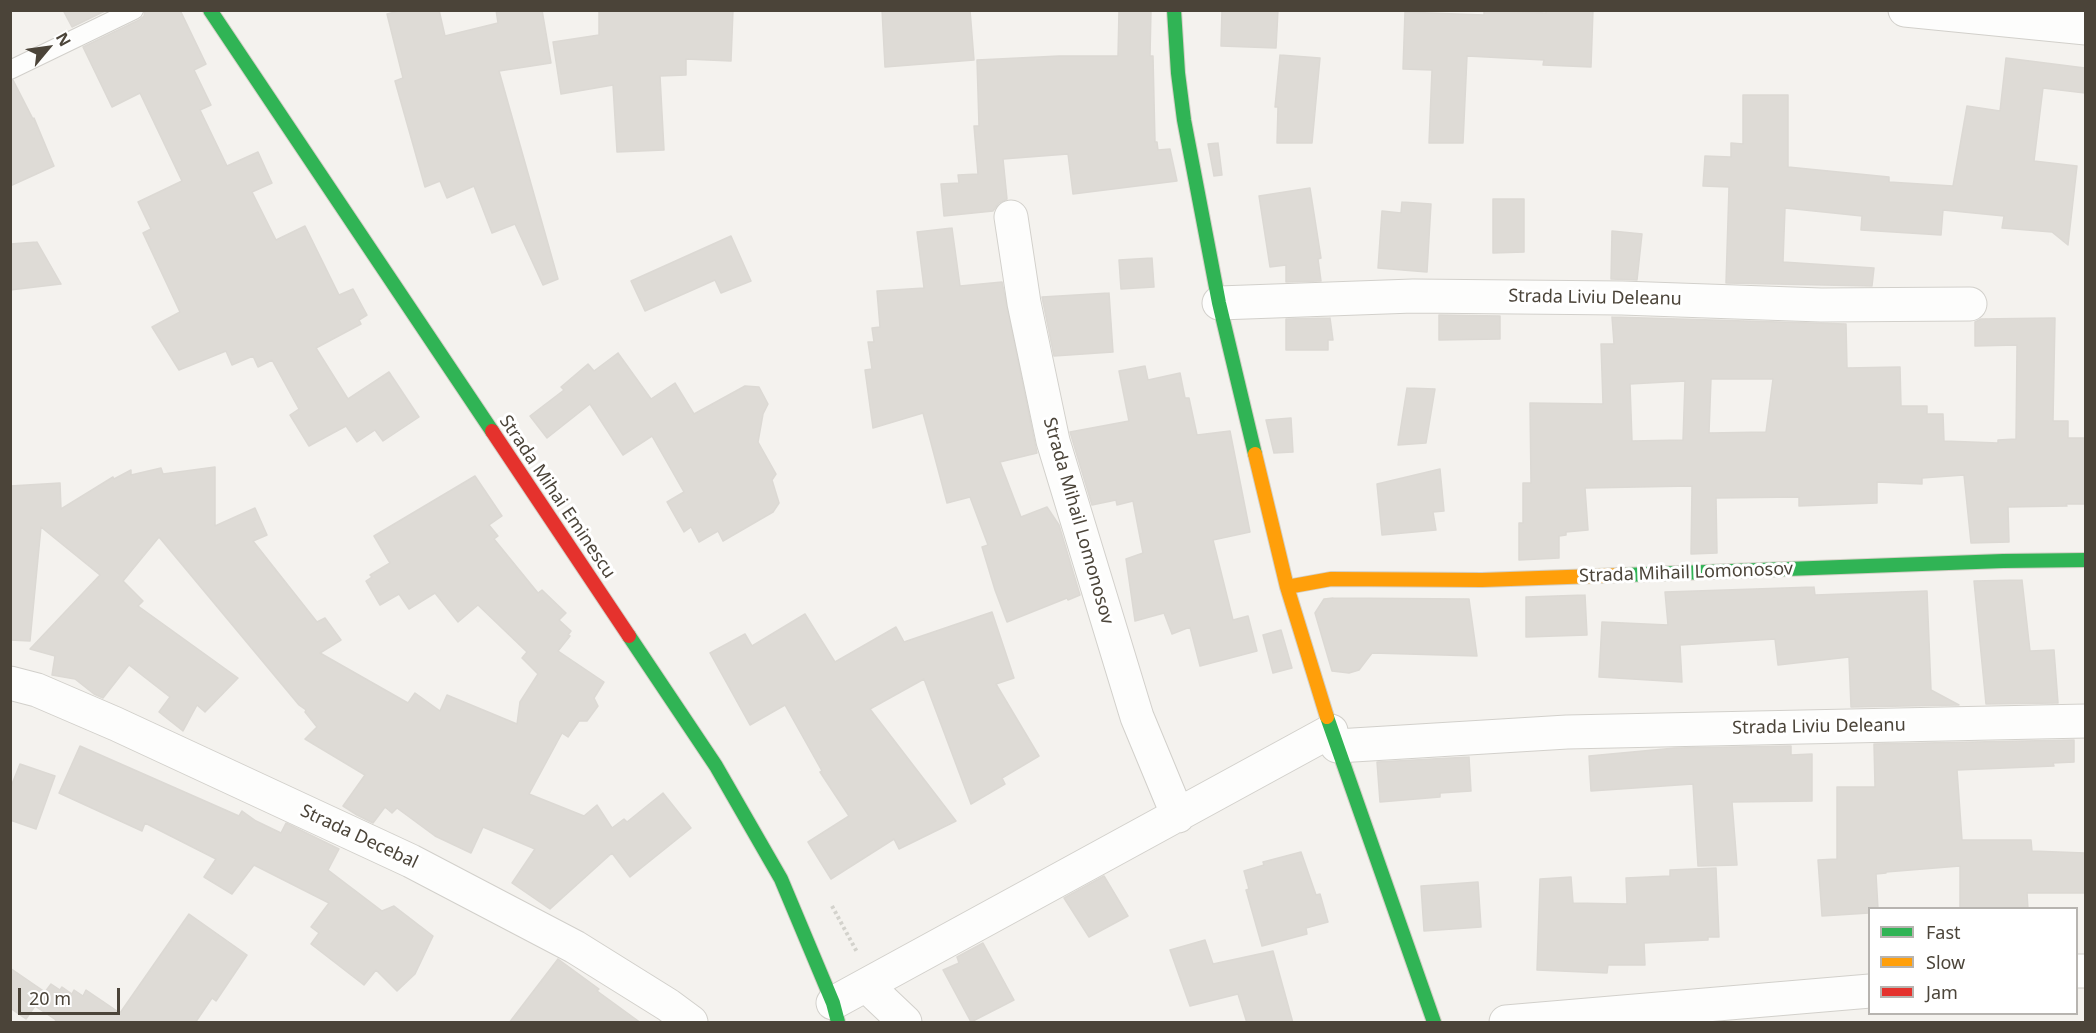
<!DOCTYPE html>
<style>
body{margin:0}
#map{position:relative;width:2096px;height:1033px;overflow:hidden;background:#f4f2ee;font-family:"Noto Sans",sans-serif}
canvas{display:block}
.frame{position:absolute;inset:0;border:12px solid #4b4439;pointer-events:none}
.legend{position:absolute;left:1868px;top:907px;width:210px;height:108px;box-sizing:border-box;background:#fff;border:2px solid #b7b4b0;margin:0;padding:8px 10px;list-style:none;font-size:18px;color:#4b4439}
.legend li{display:flex;align-items:center;gap:12px;height:30px}
.legend b{width:30px;border:2px solid #b7b4b0}
.north{position:absolute;left:18px;top:18px;width:60px;height:60px;-webkit-text-stroke:4px #fff;paint-order:stroke;rotate:61deg;font-size:16px;font-weight:700;line-height:24px;text-align:center;color:#4b4439}
.north::after{content:'';display:block;margin:auto;width:21px;height:27px;background:#4b4439;clip-path:polygon(50% 0,100% 100%,50% 72%,0 100%)}
.scale{position:absolute;left:18px;top:988px;width:102px;height:27px;box-sizing:border-box;border:3px solid #4b4439;border-top:0;padding-left:8px;font-size:18px;line-height:21px;white-space:nowrap;color:#4b4439;-webkit-text-stroke:4px #fff;paint-order:stroke}
</style>
<div id="map">
<canvas width="2096" height="1033"></canvas>
<div class="frame"></div>
<ul class="legend">
<li><b style="height:8px;background:#30b455"></b>Fast</li>
<li><b style="height:8px;background:#ff9f0a"></b>Slow</li>
<li><b style="height:8px;background:#e5322d"></b>Jam</li>
</ul>
<div class="north">N</div>
<div class="scale">20 m</div>
</div>
<script>
const ctx = document.querySelector('canvas').getContext('2d');
ctx.lineJoin = 'round';
function fill(path, color) {
  ctx.fillStyle = color;
  ctx.fill(path, 'evenodd');
}
function poly(rows) {
  const path = new Path2D();
  for (const r of rows) {
    path.moveTo(r[0], r[1]);
    for (let i = 2; i < r.length; i += 2) path.lineTo(r[i], r[i + 1]);
  }
  return path;
}
function strokePath(path, color, width, dash) {
  ctx.strokeStyle = color;
  ctx.lineWidth = width;
  ctx.lineCap = dash ? 'butt' : 'round';
  ctx.setLineDash(dash || []);
  ctx.stroke(path);
}
function drawText(font, color, halo, rows, align = 'center') {
  ctx.font = font + ' "Noto Sans",sans-serif';
  ctx.lineWidth = 6;
  ctx.setLineDash([]);
  ctx.textBaseline = 'middle';
  ctx.strokeStyle = halo;
  ctx.fillStyle = color;
  for (const [text, x, y, turn = 0] of rows) {
    ctx.save();
    ctx.translate(x, y);
    ctx.rotate((+turn || 0) * Math.PI / 180);
    ctx.textAlign = isNaN(turn) ? turn : align;
    if (halo) ctx.strokeText(text, 0, 0);
    ctx.fillText(text, 0, 0);
    ctx.restore();
  }
}
const building = poly([
 [63,10,107,10,72,27,63,10],
 [145,10,180,10,206,64,194,70,211,105,200,110,227,166,258,152,272,183,252,192,276,240,305,226,339,295,353,289,367,315,359,320,361,324,316,348,348,399,389,372,419,417,383,441,375,430,357,442,346,426,309,446,290,415,299,409,272,360,258,367,253,356,232,365,226,351,179,370,152,327,180,312,143,233,151,229,138,202,182,181,140,93,112,107,83,47,139,20,144,16,145,10],
 [403,10,439,10,445,36,498,23,496,10,542,10,551,63,499,71,558,279,543,285,515,224,492,233,474,186,447,198,440,181,425,187,395,81,403,78,387,14,403,10],
 [599,10,733,10,731,61,686,59,686,75,660,76,664,150,617,152,613,85,561,94,553,42,599,35,599,10],
 [882,10,970,10,974,60,885,67,882,10],
 [1119,10,1151,10,1150,56,1153,56,1155,142,1157,142,1158,150,1170,149,1177,181,1073,194,1068,154,1003,159,1007,199,999,203,993,211,944,216,941,184,959,183,958,175,978,174,974,126,979,126,977,60,1059,56,1118,56,1119,10],
 [1222,10,1278,10,1276,48,1221,46,1222,10],
 [1484,10,1546,13,1546,10,1593,10,1591,67,1543,65,1544,60,1467,56,1463,143,1429,143,1432,70,1403,69,1405,12,1484,15,1484,10],
 [1280,55,1320,58,1312,143,1277,143,1278,107,1275,107,1280,55],
 [2006,58,2085,68,2085,93,2043,88,2034,161,2077,166,2068,245,2052,232,2002,228,2004,216,1943,210,1941,235,1861,230,1862,216,1785,208,1783,262,1874,268,1872,286,1726,283,1729,187,1703,186,1705,156,1731,157,1731,143,1743,144,1743,95,1788,95,1788,167,1889,177,1889,182,1953,186,1967,106,2000,111,2006,58],
 [13,80,33,119,34,118,54,166,10,186,10,81,13,80],
 [1218,143,1222,175,1214,176,1208,144,1218,143],
 [1310,188,1321,258,1318,259,1321,281,1286,282,1286,265,1270,267,1259,196,1310,188],
 [1493,199,1524,199,1524,252,1493,253,1493,199],
 [1402,202,1431,204,1427,272,1378,268,1382,211,1401,213,1402,202],
 [952,228,960,286,1002,282,1037,453,1000,462,1021,517,1047,507,1059,525,1080,595,1068,600,1067,598,1007,622,995,590,982,547,988,545,970,497,947,503,923,413,873,428,865,370,872,369,868,342,874,342,872,328,880,327,877,291,924,288,917,232,952,228],
 [1612,231,1642,234,1637,280,1611,279,1612,231],
 [731,236,751,281,721,293,715,280,645,311,631,281,731,236],
 [37,242,61,284,10,290,10,244,37,242],
 [1152,258,1154,287,1121,289,1119,260,1152,258],
 [1109,293,1113,352,1054,356,1042,297,1109,293],
 [1439,315,1500,316,1500,339,1439,340,1439,315],
 [1612,317,1846,324,1847,368,1900,367,1901,406,1927,406,1927,414,1943,414,1944,441,1998,443,1998,440,2016,439,2017,345,1975,346,1975,322,1981,319,2055,318,2053,421,2068,421,2068,438,2085,438,2085,504,2066,504,2067,506,2008,507,2009,542,1971,543,1964,475,1922,478,1922,484,1877,482,1877,503,1799,506,1799,497,1716,498,1717,553,1691,554,1692,486,1585,488,1588,530,1566,532,1566,535,1559,536,1559,558,1519,560,1519,523,1523,523,1523,483,1531,483,1530,403,1603,404,1601,344,1614,344,1612,317],
 [1711,379,1773,379,1766,432,1709,433,1711,379],
 [1685,381,1683,440,1632,441,1630,384,1685,381],
 [1330,318,1333,340,1328,340,1328,350,1286,350,1286,319,1330,318],
 [618,353,651,399,675,383,694,414,745,386,759,387,768,404,763,414,758,442,776,474,772,480,779,503,773,512,723,541,718,531,699,542,691,527,684,532,667,502,684,492,652,436,623,455,590,404,547,438,530,416,564,390,561,387,588,364,594,371,618,353],
 [1145,366,1148,380,1180,373,1185,398,1189,398,1197,435,1230,431,1250,532,1213,540,1233,620,1248,616,1257,651,1200,666,1190,627,1172,634,1164,613,1135,621,1126,559,1143,553,1133,501,1117,505,1116,500,1092,505,1070,432,1129,421,1119,371,1145,366],
 [1407,388,1435,389,1426,443,1398,445,1407,388],
 [1291,418,1293,452,1274,453,1266,420,1291,418],
 [215,467,215,526,255,508,267,535,253,541,317,622,325,618,341,640,320,653,408,703,415,693,440,711,447,695,517,724,520,702,538,674,522,658,527,652,478,605,458,622,435,593,409,609,399,594,380,605,366,581,372,577,370,575,390,563,374,536,475,476,502,516,489,525,498,536,494,539,538,593,542,590,566,613,559,620,571,631,568,635,570,636,558,651,604,682,594,698,598,706,587,721,579,721,568,737,562,733,529,794,584,816,597,805,612,828,624,819,627,822,663,793,691,828,630,877,612,853,550,909,512,883,535,849,483,827,471,853,435,836,397,808,392,813,385,807,373,823,357,815,343,806,365,775,305,739,317,727,305,712,306,710,299,705,159,537,123,581,143,601,138,606,238,678,205,712,197,705,183,731,159,712,170,697,129,665,103,698,94,694,75,679,52,675,55,656,30,649,100,575,41,527,30,641,10,640,10,486,60,483,61,509,113,477,114,479,131,470,131,475,161,468,163,474,215,467],
 [1440,469,1444,511,1433,512,1436,530,1382,535,1377,484,1440,469],
 [2022,580,2030,651,2054,650,2058,703,1986,704,1974,581,2022,580],
 [1814,587,1815,595,1927,591,1931,690,1959,705,1851,707,1849,657,1778,665,1775,639,1680,645,1682,682,1599,677,1602,622,1668,625,1665,592,1814,587],
 [1585,595,1587,635,1526,637,1526,597,1585,595],
 [1333,598,1469,599,1477,656,1372,653,1359,670,1349,673,1332,671,1315,613,1324,599,1333,598],
 [992,612,1014,678,996,684,1039,756,1002,778,1005,784,971,804,924,679,870,709,956,821,899,849,894,839,831,879,808,842,849,816,820,772,822,771,785,705,750,725,710,653,745,634,752,646,805,614,835,662,896,627,904,642,992,612],
 [1281,630,1292,668,1273,673,1263,635,1281,630],
 [2074,740,2074,762,2053,763,2054,766,1957,770,1962,840,2031,840,2032,851,2085,853,2085,893,2027,893,2028,909,1960,909,1960,866,1886,872,1886,873,1876,874,1878,909,1869,909,1869,913,1822,916,1818,860,1837,859,1837,787,1875,787,1874,744,2074,740],
 [80,746,239,816,242,811,256,821,281,833,286,823,339,849,328,870,382,911,394,906,433,936,415,974,397,991,376,970,364,985,311,944,319,933,311,927,329,903,254,865,232,894,204,877,216,859,145,823,142,831,59,793,80,746],
 [1791,746,1791,755,1812,754,1812,801,1732,802,1737,865,1698,866,1693,784,1591,791,1589,756,1675,748,1791,746],
 [1469,757,1471,791,1440,793,1440,797,1380,802,1377,762,1469,757],
 [20,764,55,776,36,829,10,820,10,789,20,764],
 [1301,852,1316,895,1320,894,1328,922,1306,928,1307,934,1262,946,1246,890,1249,889,1244,871,1264,865,1263,862,1301,852],
 [1716,868,1719,937,1708,937,1708,940,1644,943,1645,965,1608,965,1607,973,1537,970,1540,879,1571,877,1573,903,1627,904,1626,878,1670,876,1670,870,1716,868],
 [1104,876,1128,916,1089,937,1064,898,1104,876],
 [1478,882,1481,927,1424,931,1421,886,1478,882],
 [189,914,247,955,216,1001,212,998,195,1023,54,1023,56,1020,35,1006,26,1019,10,1008,10,968,45,992,51,984,60,990,62,987,72,994,74,990,83,996,86,990,120,1013,189,914],
 [1205,940,1213,964,1273,951,1293,1023,1247,1023,1238,994,1190,1006,1170,950,1205,940],
 [983,943,1014,1000,971,1022,943,970,959,963,957,957,983,943],
 [558,959,599,989,597,991,641,1023,509,1023,558,959]
]);
const path = poly([
 [832,906,857,952]
]);
const lane = poly([
 [10,70,134,10]
]);
const street = poly([
 [1905,10,2086,28],
 [1011,217,1024,303,1053,441,1137,717,1178,816],
 [1219,303,1413,296,1622,298,1821,305,1970,304],
 [10,683,37,690,116,724,411,861,575,947,668,1005,691,1022],
 [1337,746,1567,732,2086,721],
 [2076,971,2086,971],
 [866,985,905,1022],
 [833,1003,1331,731],
 [1506,1022,1870,991]
]);
const fast = poly([
 [210,10,492,431],
 [1174,10,1178,73,1184,120,1219,303,1255,454],
 [1624,575,2003,561,2086,560],
 [629,636,716,766,781,879,833,1003,838,1022],
 [1327,717,1434,1022]
]);
const slow = poly([
 [1255,454,1287,587,1327,717],
 [1287,587,1331,579,1482,580,1624,575]
]);
const jam = poly([
 [492,431,629,636]
]);
const streetNames = [
 ["Strada Liviu Deleanu",1595,298,1],
 ["Strada Mihai Eminescu",557,497,56],
 ["Strada Mihail Lomonosov",1078,521,74],
 ["Strada Mihail Lomonosov",1686,573,-2],
 ["Strada Liviu Deleanu",1819,727,-1],
 ["Strada Decebal",359,837,25]
];
fill(building, '#dedbd6');
strokePath(building, '#dcd9d4', 1.5);
strokePath(lane, '#d2d0cb', 20);
strokePath(street, '#d2d0cb', 35);
strokePath(fast, '#d3cfc5', 16);
strokePath(slow, '#d3cfc5', 16);
strokePath(jam, '#d3cfc5', 16);
strokePath(path, '#d3d2cc', 4, [3, 3]);
strokePath(lane, '#fdfdfc', 18);
strokePath(street, '#fdfdfc', 33);
strokePath(fast, '#30b455', 14);
strokePath(slow, '#ff9f0a', 14);
strokePath(jam, '#e5322d', 14);
drawText('18px', '#4b4439', '#fff', streetNames);
</script>
